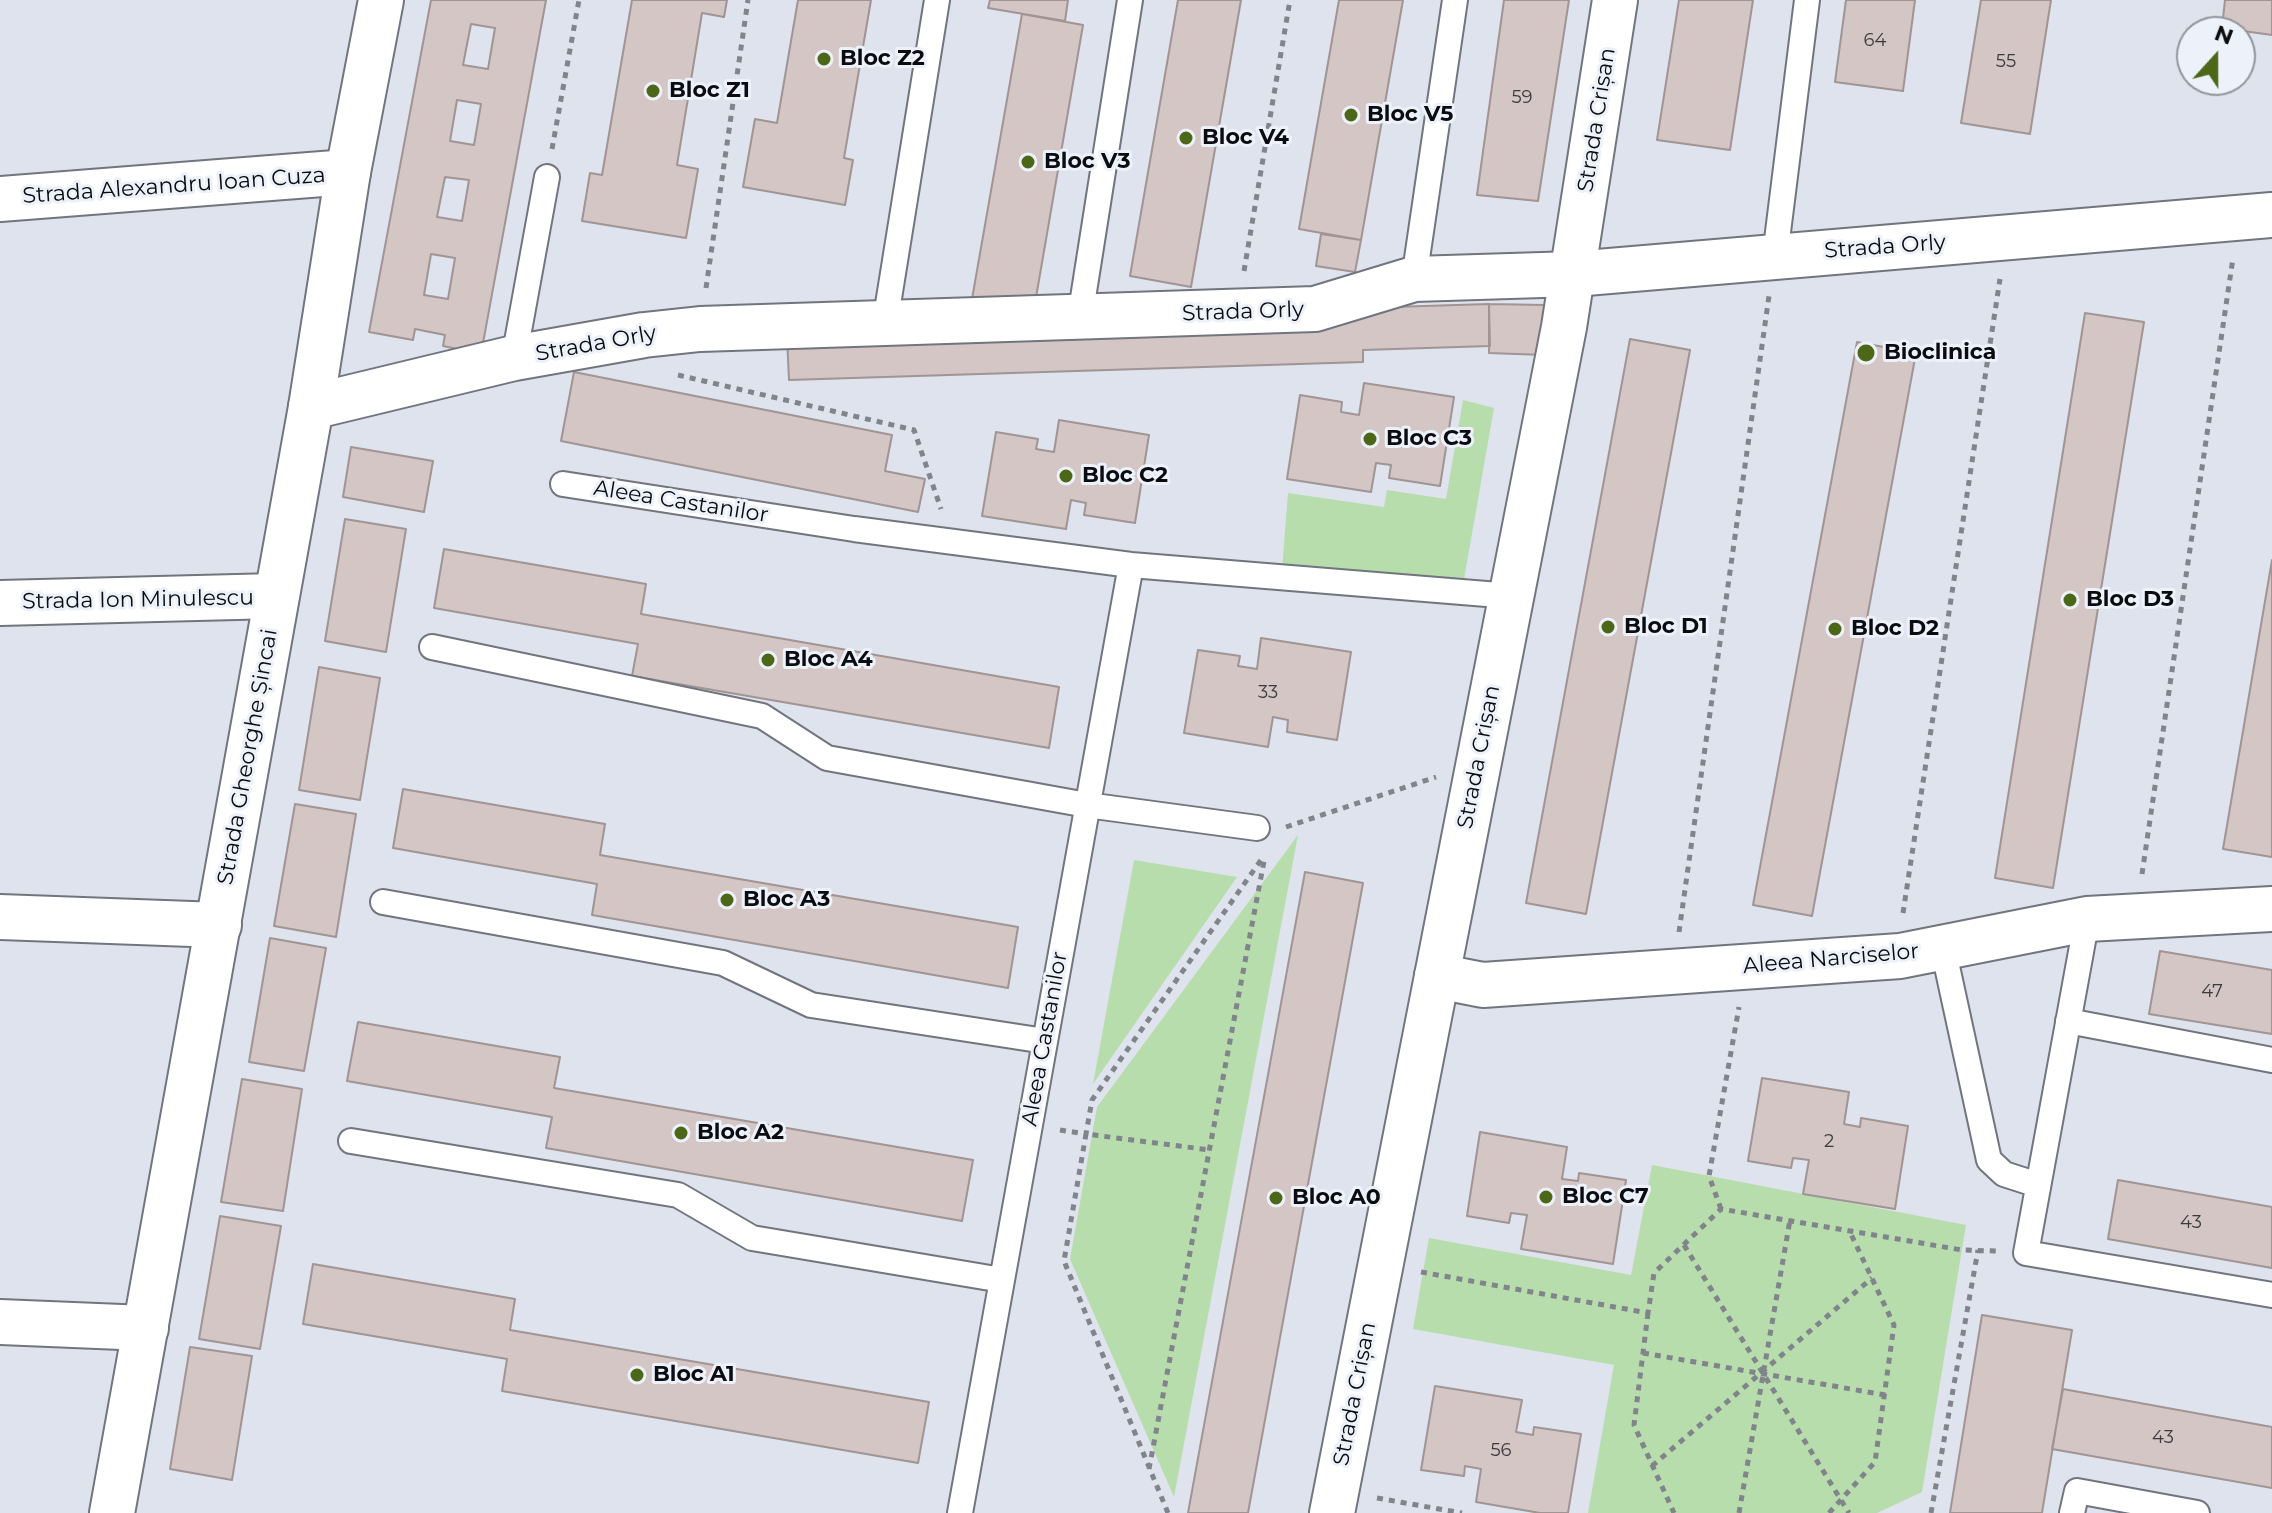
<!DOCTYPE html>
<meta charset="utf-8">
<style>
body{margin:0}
#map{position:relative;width:2272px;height:1513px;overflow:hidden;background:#dee3ed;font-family:Montserrat,sans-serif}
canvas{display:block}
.north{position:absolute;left:2176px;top:16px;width:80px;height:80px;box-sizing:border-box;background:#ecf1fa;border:2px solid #92959c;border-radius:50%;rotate:21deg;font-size:22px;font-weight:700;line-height:32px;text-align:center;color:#0a0c0f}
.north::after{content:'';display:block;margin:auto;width:28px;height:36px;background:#4d6718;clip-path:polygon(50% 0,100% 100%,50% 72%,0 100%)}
</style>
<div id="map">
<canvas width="2272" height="1513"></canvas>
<div class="north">N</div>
</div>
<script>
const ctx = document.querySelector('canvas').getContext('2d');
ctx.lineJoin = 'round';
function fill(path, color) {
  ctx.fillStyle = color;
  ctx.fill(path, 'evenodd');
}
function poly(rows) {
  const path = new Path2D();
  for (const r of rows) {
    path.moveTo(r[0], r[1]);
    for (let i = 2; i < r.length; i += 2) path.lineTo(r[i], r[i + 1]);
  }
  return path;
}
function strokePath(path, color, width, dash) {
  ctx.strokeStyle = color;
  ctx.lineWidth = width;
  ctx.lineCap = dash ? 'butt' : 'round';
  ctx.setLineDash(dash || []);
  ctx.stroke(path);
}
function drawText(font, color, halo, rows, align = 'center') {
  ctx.font = font + ' Montserrat,sans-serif';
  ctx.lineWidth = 6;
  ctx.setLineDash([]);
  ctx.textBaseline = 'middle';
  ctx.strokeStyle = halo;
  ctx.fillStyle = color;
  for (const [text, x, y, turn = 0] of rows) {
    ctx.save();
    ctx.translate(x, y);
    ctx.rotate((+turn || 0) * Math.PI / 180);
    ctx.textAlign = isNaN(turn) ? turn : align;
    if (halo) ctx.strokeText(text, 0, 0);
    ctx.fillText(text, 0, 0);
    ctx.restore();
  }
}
const green = poly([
 [1463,400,1494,408,1463,585,1282,570,1288,493,1384,507,1387,490,1446,499],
 [1298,835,1174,1497,1070,1259,1092,1135,1097,1107],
 [1134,860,1237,877,1093,1084],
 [1652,1165,1966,1225,1922,1492,1877,1513,1588,1513,1614,1365,1413,1329,1429,1238,1631,1275]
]);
const building = poly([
 [431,0,546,0,481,354,443,346,445,335,415,329,413,340,369,332,431,0],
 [471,24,495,28,488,69,463,65,471,24],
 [457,100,481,104,474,145,450,141,457,100],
 [445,177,469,180,462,221,437,217,445,177],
 [431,254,455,258,448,299,424,295,431,254],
 [632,0,727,0,724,17,702,13,677,165,698,169,686,238,582,221,590,173,602,175,632,0],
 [798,0,871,0,844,158,853,160,845,205,743,187,755,119,777,123,798,0],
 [990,0,1068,0,1065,21,988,8,990,0],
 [1178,0,1241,0,1191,287,1130,276,1178,0],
 [1339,0,1403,0,1361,240,1299,229,1339,0],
 [1504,0,1569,0,1538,201,1477,195,1504,0],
 [1679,0,1753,0,1730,150,1657,140,1679,0],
 [1846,0,1915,0,1903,91,1835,82,1846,0],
 [1981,0,2051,0,2030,134,1961,123,1981,0],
 [2225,0,2272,0,2272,35,2222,28,2225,0],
 [1022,14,1083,25,1034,309,972,299,1022,14],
 [1321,234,1361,240,1355,272,1316,266,1321,234],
 [1489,304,1545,305,1544,355,1489,353,1489,304],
 [1489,304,1490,346,1363,350,1363,362,789,380,787,337,1359,319,1359,308,1489,304],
 [2085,313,2144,322,2053,888,1995,878,2085,313],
 [1630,339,1690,350,1586,914,1526,903,1630,339],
 [1857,342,1916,353,1812,916,1753,905,1857,342],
 [574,372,892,435,885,471,925,479,918,512,561,441,574,372],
 [1364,383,1454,397,1440,486,1389,478,1391,465,1376,463,1371,492,1287,479,1300,395,1342,402,1341,412,1359,415,1364,383],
 [1059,420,1149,435,1135,523,1084,515,1086,503,1071,500,1066,529,982,516,996,432,1038,439,1036,449,1054,452,1059,420],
 [351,447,433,461,424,512,343,497,351,447],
 [345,519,406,529,386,652,325,641,345,519],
 [444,549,646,584,641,614,1059,687,1049,748,632,676,638,644,434,608,444,549],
 [2272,560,2272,857,2223,849,2272,560],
 [1261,638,1351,652,1337,740,1287,732,1288,720,1273,717,1268,747,1184,733,1198,650,1240,656,1238,666,1257,669,1261,638],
 [319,667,380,678,360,800,299,790,319,667],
 [403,789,605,824,600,855,1018,927,1008,988,592,915,597,884,393,848,403,789],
 [295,804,356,814,336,937,274,926,295,804],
 [1305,872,1363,883,1248,1513,1188,1513,1305,872],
 [270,938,326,948,304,1071,249,1062,270,938],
 [2160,951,2272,970,2272,1034,2149,1014,2160,951],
 [358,1022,560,1057,554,1088,973,1160,962,1221,546,1148,552,1117,347,1081,358,1022],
 [1762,1078,1849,1092,1844,1124,1860,1127,1861,1118,1908,1126,1895,1209,1803,1194,1809,1160,1793,1158,1791,1168,1748,1161,1762,1078],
 [242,1079,302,1089,283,1211,221,1202,242,1079],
 [1480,1132,1567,1147,1562,1179,1578,1181,1579,1173,1626,1180,1613,1264,1521,1249,1527,1215,1511,1213,1509,1223,1467,1216,1480,1132],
 [2118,1180,2272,1207,2272,1268,2108,1239,2118,1180],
 [220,1216,281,1226,260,1349,199,1339,220,1216],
 [313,1264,515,1299,510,1330,929,1402,918,1463,502,1391,507,1359,303,1324,313,1264],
 [1982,1315,2072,1330,2042,1513,1950,1513,1982,1315],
 [190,1347,252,1356,232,1480,170,1469,190,1347],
 [1435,1386,1522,1400,1516,1432,1533,1435,1534,1427,1581,1434,1568,1513,1540,1513,1476,1502,1481,1469,1465,1466,1464,1476,1421,1470,1435,1386],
 [2063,1389,2272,1427,2272,1488,2052,1449,2063,1389]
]);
const path = poly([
 [552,149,579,0],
 [1244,271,1290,0],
 [706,288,748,0],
 [678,375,914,430,941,509],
 [1286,827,1436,777],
 [2142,874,2233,258],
 [1903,913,2000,279],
 [1679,932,1769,296],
 [1060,1130,1086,1134,1092,1100,1261,860],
 [1721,1209,1709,1176,1739,1007],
 [1684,1245,1849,1513],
 [1421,1272,1648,1313,1654,1273,1721,1209,1962,1250,1996,1251],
 [1648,1313,1634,1425,1674,1513],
 [1643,1353,1891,1396],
 [1652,1466,1872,1278],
 [1149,1469,1265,856],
 [1377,1498,1462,1513],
 [1168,1513,1064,1261,1086,1134,1210,1150],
 [1739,1513,1790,1220],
 [1829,1513,1875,1462,1894,1325,1850,1232],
 [1931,1513,1978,1250]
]);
const service = poly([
 [1775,256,1807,0],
 [1414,279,1455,0],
 [1080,317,1130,0],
 [885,323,937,0],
 [514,358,547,177],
 [563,484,854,529,1131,565,1511,596],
 [432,647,762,716,827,758,1087,805,1257,828],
 [383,902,723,963,811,1005,1045,1041],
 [2087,919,2026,1253,2272,1295],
 [1943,948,1989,1160,2004,1174,2038,1185],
 [2068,1021,2272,1060],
 [351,1141,678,1195,752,1238,1002,1280],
 [960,1513,1131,565],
 [2072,1513,2077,1491,2197,1513]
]);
const minor = poly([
 [0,199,348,172],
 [311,407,514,358,644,335,700,329,1315,309,1414,279,1574,274,2272,215],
 [0,603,276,596],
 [0,917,219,925],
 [1437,976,1483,985,1900,956,2087,919,2272,909],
 [0,1322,146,1328]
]);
const tertiary = poly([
 [112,1513,311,407,348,172,381,0],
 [1332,1513,1564,327,1615,0]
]);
const markers = [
 [824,59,8,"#4d6718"],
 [653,91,8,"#4d6718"],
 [1351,115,8,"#4d6718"],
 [1186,138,8,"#4d6718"],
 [1028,162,8,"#4d6718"],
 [1866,353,10,"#4d6718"],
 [1370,439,8,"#4d6718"],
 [1066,476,8,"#4d6718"],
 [2070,600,8,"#4d6718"],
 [1608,627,8,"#4d6718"],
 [1835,629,8,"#4d6718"],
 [768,660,8,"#4d6718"],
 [727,900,8,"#4d6718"],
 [681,1133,8,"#4d6718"],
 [1546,1197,8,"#4d6718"],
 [1276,1198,8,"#4d6718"],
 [637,1375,8,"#4d6718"]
];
const numberNames = [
 ["64",1875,41],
 ["55",2006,62],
 ["59",1522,98],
 ["33",1268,693],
 ["47",2212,992],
 ["2",1829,1142],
 ["43",2191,1223],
 ["43",2163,1438],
 ["56",1501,1451]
];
const poiNames = [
 ["Bloc Z2",840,59],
 ["Bloc Z1",669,91],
 ["Bloc V5",1367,115],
 ["Bloc V4",1202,138],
 ["Bloc V3",1044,162],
 ["Bioclinica",1884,353],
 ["Bloc C3",1386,439],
 ["Bloc C2",1082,476],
 ["Bloc D3",2086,600],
 ["Bloc D1",1624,627],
 ["Bloc D2",1851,629],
 ["Bloc A4",784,660],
 ["Bloc A3",743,900],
 ["Bloc A2",697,1133],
 ["Bloc C7",1562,1197],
 ["Bloc A0",1292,1198],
 ["Bloc A1",653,1375]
];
const streetNames = [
 ["Strada Crișan",1597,120,-81],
 ["Strada Alexandru Ioan Cuza",174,186,-4],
 ["Strada Orly",1885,247,-4],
 ["Strada Orly",1243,312,-2],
 ["Strada Orly",596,344,-10],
 ["Aleea Castanilor",681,502,9],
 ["Strada Ion Minulescu",138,600,-1],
 ["Strada Gheorghe Șincai",248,757,-80],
 ["Strada Crișan",1479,757,-79],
 ["Aleea Narciselor",1831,959,-5],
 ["Aleea Castanilor",1045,1039,-80],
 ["Strada Crișan",1355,1394,-79]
];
fill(green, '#b7ddad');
fill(building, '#d3c6c5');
strokePath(building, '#a09494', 2);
strokePath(service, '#71757d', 28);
strokePath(minor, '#71757d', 48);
strokePath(tertiary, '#71757d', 48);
strokePath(path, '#81848b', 5, [6, 6]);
strokePath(service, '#fff', 24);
strokePath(minor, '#fff', 44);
strokePath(tertiary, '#fff', 44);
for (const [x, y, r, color] of markers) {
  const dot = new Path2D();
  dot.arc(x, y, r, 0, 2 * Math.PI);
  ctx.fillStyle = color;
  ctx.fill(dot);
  strokePath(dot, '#ecf1fa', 3);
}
drawText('18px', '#3c3a3c', null, numberNames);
drawText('bold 22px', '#0a0c0f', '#ecf1fa', poiNames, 'left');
drawText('22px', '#0a0c0f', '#ecf1fa', streetNames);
</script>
